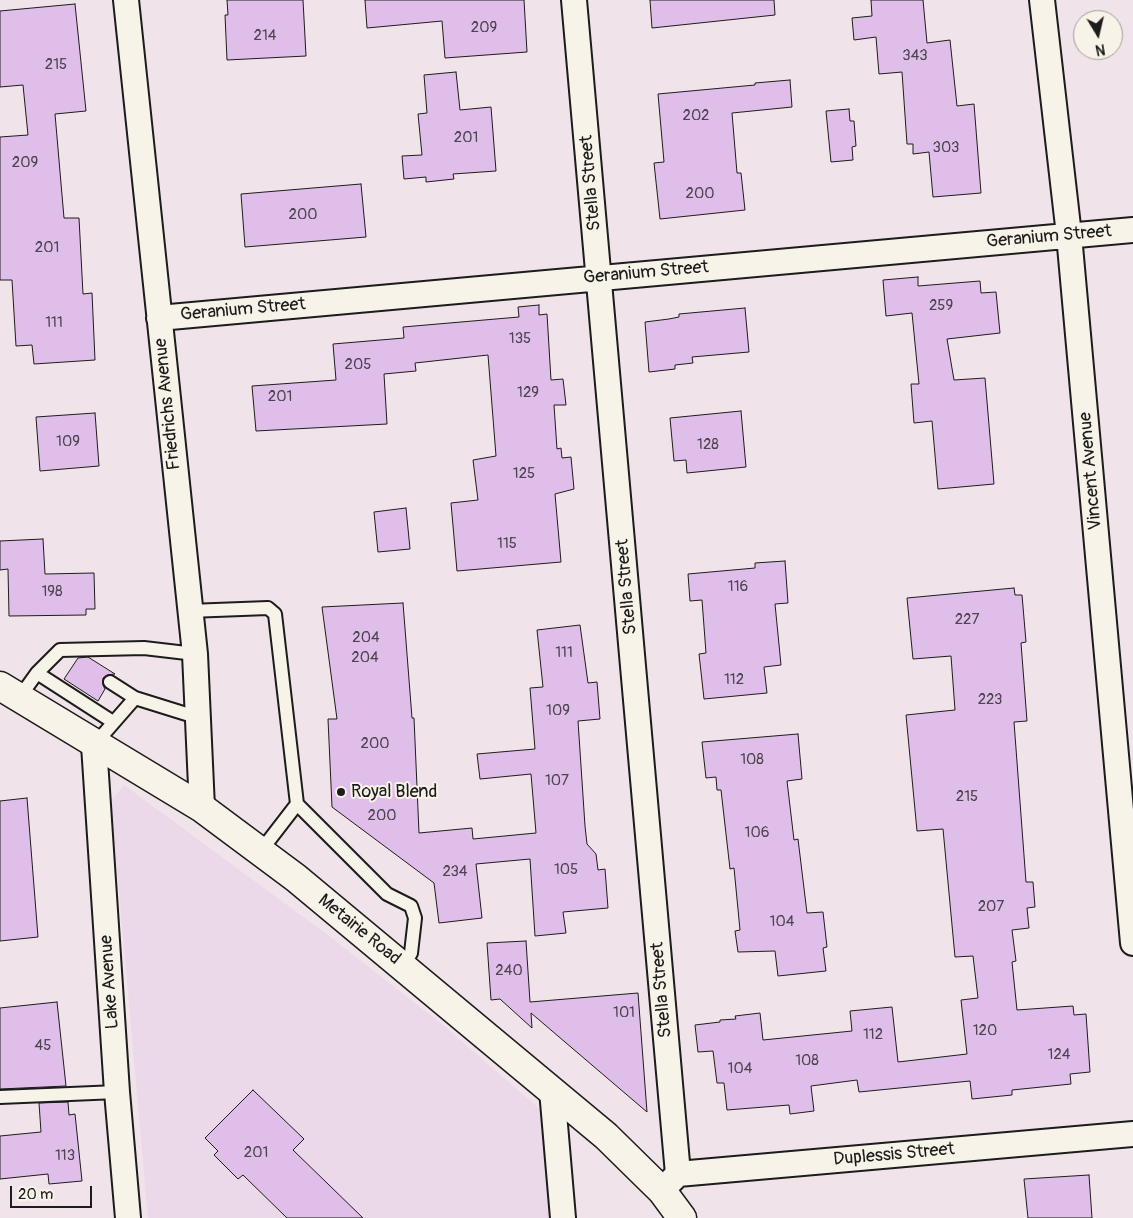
<!DOCTYPE html>
<style>
body{margin:0}
#map{position:relative;width:1133px;height:1218px;overflow:hidden;background:#f0e3e9;font-family:Pangolin,sans-serif}
canvas{display:block}
.north{position:absolute;left:1073px;top:10px;width:50px;height:50px;box-sizing:border-box;background:#f7f3e8;border:1px solid #9f9d96;border-radius:50%;rotate:171deg;font-size:14px;font-weight:700;line-height:20px;text-align:center;color:#1c1c1c}
.north::after{content:'';display:block;margin:auto;width:18px;height:22px;background:#1c1c1c;clip-path:polygon(50% 0,100% 100%,50% 72%,0 100%)}
.scale{position:absolute;left:10px;top:1186px;width:82px;height:22px;box-sizing:border-box;border:2px solid #1c1c1c;border-top:0;padding-left:6px;font-size:15px;line-height:18px;white-space:nowrap;color:#1c1c1c;-webkit-text-stroke:4px #f7f3e8;paint-order:stroke}
</style>
<div id="map">
<canvas width="1133" height="1218"></canvas>
<div class="north">N</div>
<div class="scale">20 m</div>
</div>
<script>
const ctx = document.querySelector('canvas').getContext('2d');
ctx.lineJoin = 'round';
function fill(path, color) {
  ctx.fillStyle = color;
  ctx.fill(path, 'evenodd');
}
function poly(rows) {
  const path = new Path2D();
  for (const r of rows) {
    path.moveTo(r[0], r[1]);
    for (let i = 2; i < r.length; i += 2) path.lineTo(r[i], r[i + 1]);
  }
  return path;
}
function strokePath(path, color, width, dash) {
  ctx.strokeStyle = color;
  ctx.lineWidth = width;
  ctx.lineCap = dash ? 'butt' : 'round';
  ctx.setLineDash(dash || []);
  ctx.stroke(path);
}
function drawText(font, color, halo, rows, align = 'center') {
  ctx.font = font + ' Pangolin,sans-serif';
  ctx.lineWidth = 4;
  ctx.setLineDash([]);
  ctx.textBaseline = 'middle';
  ctx.strokeStyle = halo;
  ctx.fillStyle = color;
  for (const [text, x, y, turn = 0] of rows) {
    ctx.save();
    ctx.translate(x, y);
    ctx.rotate((+turn || 0) * Math.PI / 180);
    ctx.textAlign = isNaN(turn) ? turn : align;
    if (halo) ctx.strokeText(text, 0, 0);
    ctx.fillText(text, 0, 0);
    ctx.restore();
  }
}
const built = poly([
 [124,785,329,936,443,1025,543,1112,553,1218,148,1218,111,801]
]);
const building = poly([
 [227,0,303,0,306,56,227,60,225,15,228,15,227,0],
 [365,0,524,0,527,52,445,58,442,21,367,28,365,0],
 [650,0,774,0,775,15,652,28,650,0],
 [871,0,923,0,927,43,950,40,957,106,974,104,981,193,933,197,929,152,913,154,913,144,907,144,902,72,879,74,876,37,854,40,852,18,872,16,871,0],
 [75,4,86,111,55,114,64,218,79,218,83,294,92,293,95,360,34,364,32,345,16,346,12,280,0,280,0,137,28,135,23,85,0,87,0,11,75,4],
 [456,72,460,110,491,107,496,171,453,174,454,179,426,182,426,177,404,179,402,156,422,155,418,114,427,113,424,75,456,72],
 [790,80,792,107,732,113,737,173,741,173,745,210,660,219,654,163,664,162,658,94,755,85,755,83,790,80],
 [849,109,850,121,854,121,856,146,852,147,853,160,831,162,826,111,849,109],
 [361,184,366,237,245,247,241,194,361,184],
 [918,277,918,286,980,281,981,293,996,292,1000,333,947,339,954,380,985,378,994,484,938,489,932,421,914,423,911,384,919,384,912,313,886,316,883,280,918,277],
 [539,305,539,315,547,314,551,380,563,379,566,405,554,405,557,449,561,448,562,458,571,457,574,489,555,494,561,562,457,571,451,503,478,500,473,460,496,456,488,355,415,363,416,371,384,374,387,424,256,431,252,386,336,380,333,344,404,338,403,327,519,317,518,307,539,305],
 [745,308,749,352,692,357,693,363,675,365,675,369,649,372,645,322,669,319,679,317,679,314,745,308],
 [741,411,746,467,687,473,686,460,674,461,670,418,741,411],
 [95,413,99,466,40,471,36,417,95,413],
 [406,508,410,549,378,552,374,512,406,508],
 [43,539,45,574,94,573,95,609,86,609,86,615,9,616,8,569,0,570,0,541,43,539],
 [785,561,788,603,775,604,781,665,764,667,767,693,704,699,699,654,706,653,702,600,690,601,688,574,755,568,755,563,785,561],
 [1014,588,1015,595,1022,595,1026,642,1021,643,1027,721,1014,722,1026,882,1033,882,1035,907,1027,908,1029,928,1012,930,1016,961,1012,962,1017,1010,1073,1006,1074,1015,1086,1014,1090,1072,1070,1074,1071,1084,1012,1090,1012,1095,972,1099,970,1081,859,1092,857,1080,811,1086,814,1111,790,1114,789,1105,727,1110,724,1083,717,1083,713,1051,698,1052,695,1025,720,1022,720,1020,736,1019,735,1016,760,1013,763,1040,852,1031,850,1011,892,1007,898,1062,967,1054,961,1000,978,998,973,956,955,957,943,829,917,831,906,715,955,710,951,656,913,659,907,598,1014,588],
 [403,603,412,718,414,718,419,833,472,828,473,839,536,833,531,774,480,779,477,754,535,749,530,688,543,687,537,630,580,625,588,683,597,682,600,719,578,721,585,826,587,844,596,854,598,870,605,869,608,908,563,912,566,933,535,936,530,859,476,864,482,918,439,923,434,883,332,807,328,719,337,719,322,607,403,603],
 [88,657,115,674,107,675,103,678,103,685,105,689,98,701,64,679,78,658,88,657],
 [798,734,802,779,787,781,794,840,798,839,807,913,823,912,827,947,823,948,826,971,778,976,775,951,738,952,735,931,740,930,734,868,730,869,721,790,717,790,716,777,706,778,702,742,798,734],
 [27,798,38,937,0,941,0,801,27,798],
 [526,941,530,1002,638,993,647,1112,531,1013,532,1028,500,999,491,1000,487,943,526,941],
 [57,1002,66,1086,0,1089,0,1008,57,1002],
 [253,1090,304,1139,293,1150,363,1218,287,1218,243,1175,238,1179,214,1155,218,1151,205,1138,253,1090],
 [68,1102,69,1115,75,1114,82,1181,49,1184,48,1174,0,1179,0,1136,41,1132,39,1103,68,1102],
 [1089,1175,1092,1218,1028,1218,1024,1179,1089,1175]
]);
const lane = poly([
 [189,611,268,608,275,614,297,804,260,852],
 [37,673,113,722],
 [110,682,135,698],
 [19,698,37,673,60,650,144,648,195,654],
 [94,745,135,698,196,717],
 [297,804,387,894,411,906,415,918,411,953,403,966],
 [0,1097,117,1092]
]);
const street = poly([
 [126,0,195,654,202,808],
 [574,0,678,1174],
 [1042,0,1069,235,1133,943],
 [159,318,1133,230],
 [94,745,117,1092,128,1218],
 [552,1090,563,1218],
 [668,1184,678,1174,1133,1134]
]);
const secondary = poly([
 [0,686,202,808,296,878,606,1136,662,1191,682,1218]
]);
const markers = [
 [341,792,5,"#1c1c1c"]
];
const numberNames = [
 ["209",484,28],
 ["214",265,36],
 ["343",915,56],
 ["215",56,65],
 ["202",696,116],
 ["201",466,138],
 ["303",946,148],
 ["209",25,163],
 ["200",700,194],
 ["200",303,215],
 ["201",47,248],
 ["259",941,306],
 ["111",54,323],
 ["135",520,339],
 ["205",358,365],
 ["129",528,393],
 ["201",280,397],
 ["109",68,442],
 ["128",708,445],
 ["125",524,474],
 ["115",507,544],
 ["116",738,587],
 ["198",52,592],
 ["227",967,620],
 ["204",366,638],
 ["111",564,653],
 ["204",365,658],
 ["112",734,680],
 ["223",990,700],
 ["109",558,711],
 ["200",375,744],
 ["108",752,760],
 ["107",557,781],
 ["215",967,797],
 ["200",382,816],
 ["106",757,833],
 ["105",566,870],
 ["234",455,872],
 ["207",991,907],
 ["104",782,922],
 ["240",509,971],
 ["101",624,1013],
 ["120",985,1031],
 ["112",873,1035],
 ["45",43,1046],
 ["124",1059,1055],
 ["108",807,1061],
 ["104",740,1069],
 ["201",256,1153],
 ["113",65,1156]
];
const streetNames = [
 ["Stella Street",591,183,-95],
 ["Geranium Street",1049,237,-5],
 ["Geranium Street",646,273,-5],
 ["Geranium Street",243,310,-5],
 ["Friedrichs Avenue",168,404,-96],
 ["Vincent Avenue",1091,471,-95],
 ["Stella Street",627,587,-95],
 ["Metairie Road",359,930,39],
 ["Lake Avenue",110,982,-94],
 ["Stella Street",662,990,-95],
 ["Duplessis Street",894,1155,-5]
];
const poiNames = [
 ["Royal Blend",351,792]
];
fill(built, '#ebd8e9');
fill(building, '#e0beea');
strokePath(building, '#1c1c1c', 1);
strokePath(lane, '#1c1c1c', 16);
strokePath(street, '#1c1c1c', 28);
strokePath(secondary, '#1c1c1c', 31);
strokePath(lane, '#f7f3e8', 12);
strokePath(street, '#f7f3e8', 24);
strokePath(secondary, '#f7f3e8', 28);
for (const [x, y, r, color] of markers) {
  const dot = new Path2D();
  dot.arc(x, y, r, 0, 2 * Math.PI);
  ctx.fillStyle = color;
  ctx.fill(dot);
  strokePath(dot, '#f7f3e8', 2);
}
drawText('15px', '#4d4450', null, numberNames);
drawText('18px', '#1c1c1c', '#f7f3e8', streetNames);
drawText('18px', '#1c1c1c', '#f7f3e8', poiNames, 'left');
</script>
